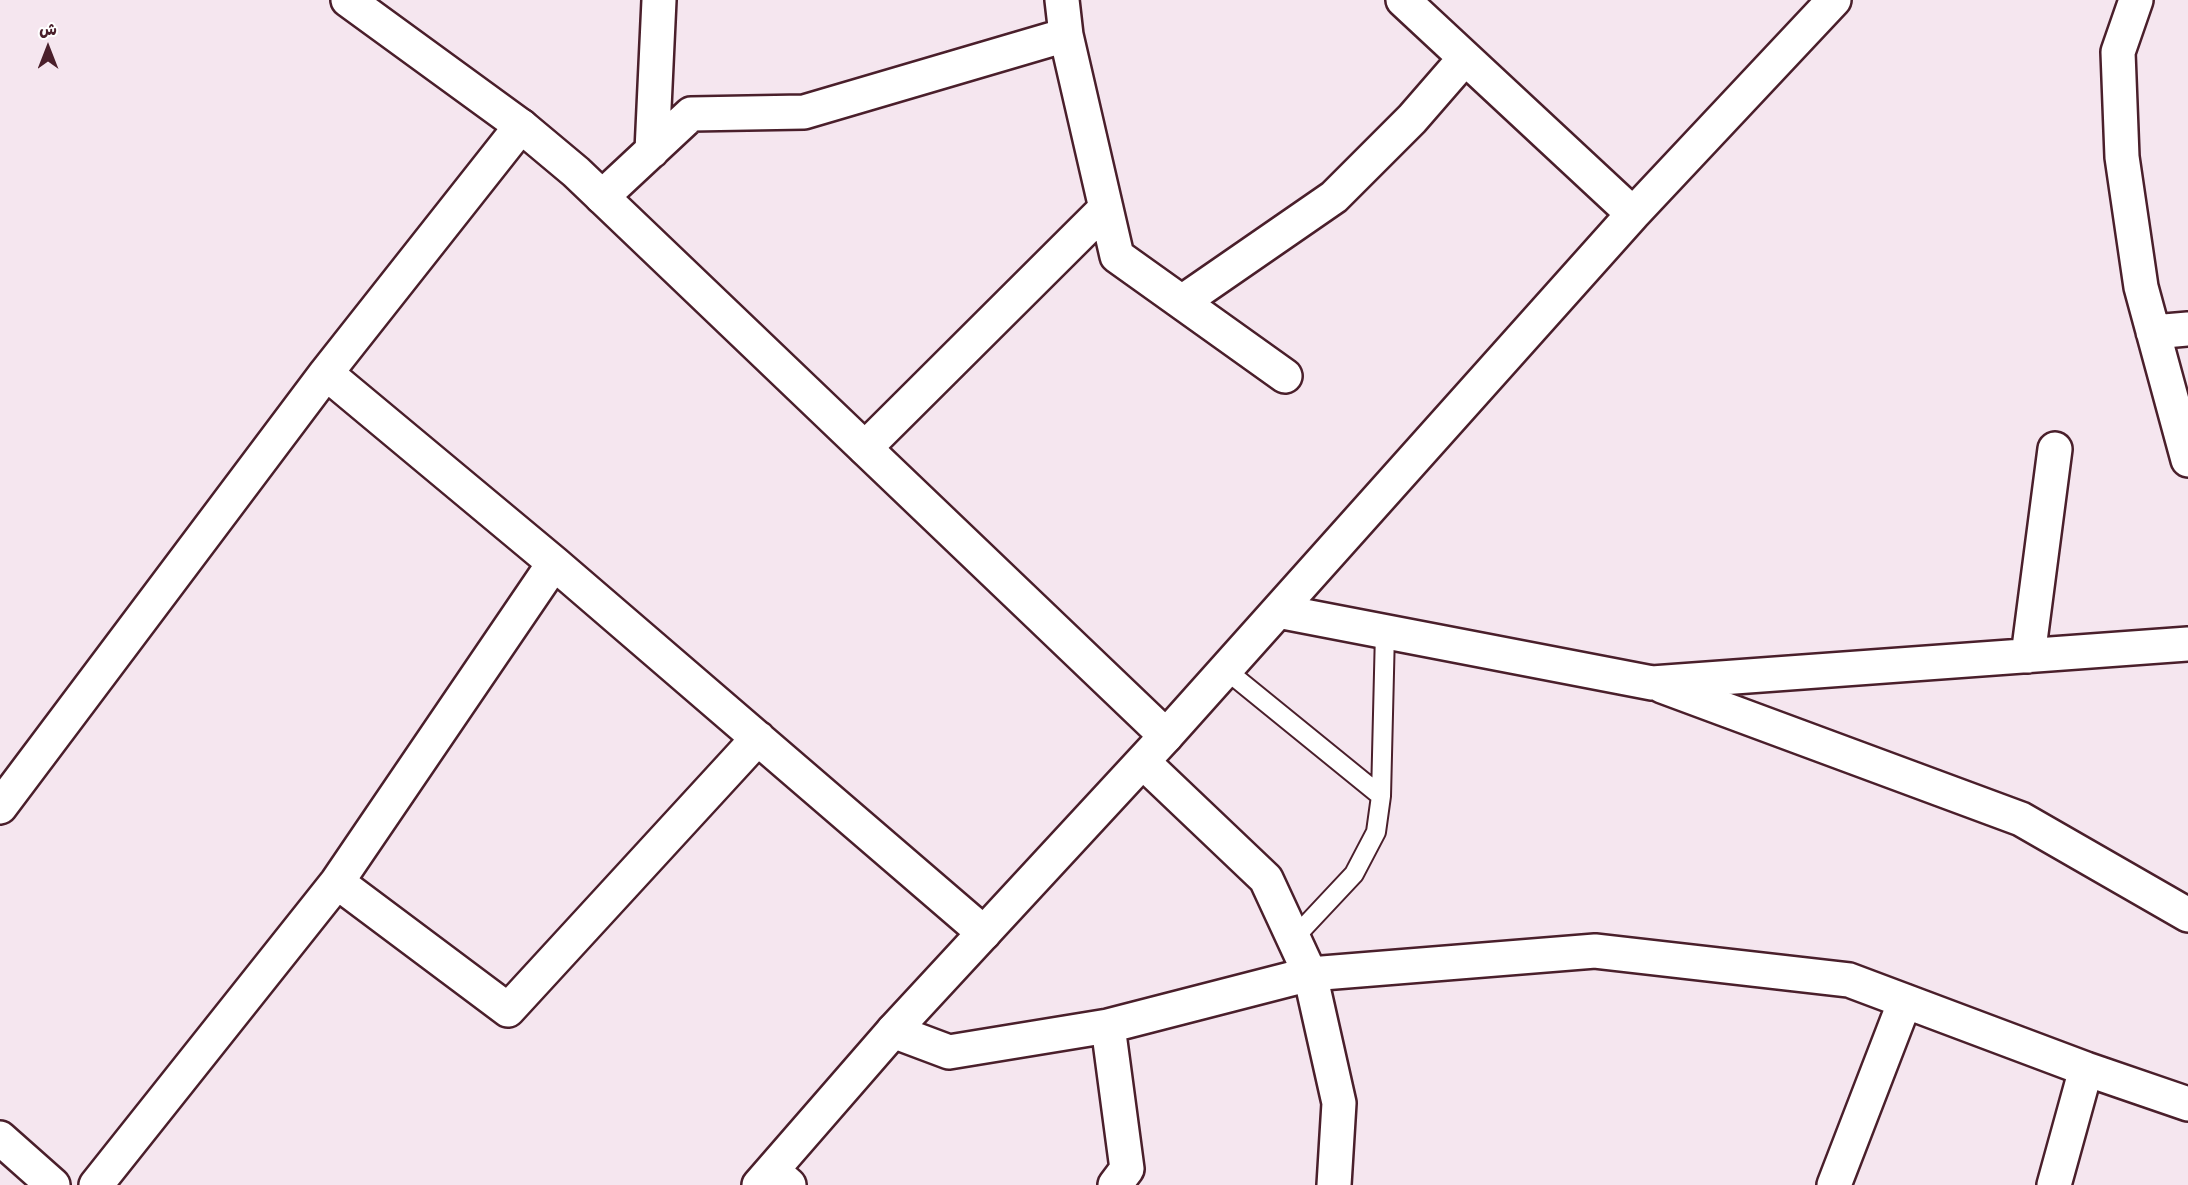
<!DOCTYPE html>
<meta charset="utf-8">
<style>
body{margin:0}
#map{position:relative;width:2188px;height:1185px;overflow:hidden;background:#f5e6ef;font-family:Itim,"Playpen Sans Arabic",sans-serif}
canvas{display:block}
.north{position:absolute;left:18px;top:18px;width:60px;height:60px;-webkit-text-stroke:4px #fff;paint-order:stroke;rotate:0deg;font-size:16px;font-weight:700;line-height:24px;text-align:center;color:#4a1f2b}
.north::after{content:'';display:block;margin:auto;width:21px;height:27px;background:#4a1f2b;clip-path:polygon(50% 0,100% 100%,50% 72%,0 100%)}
</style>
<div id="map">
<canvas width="2188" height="1185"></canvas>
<div class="north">ش</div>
</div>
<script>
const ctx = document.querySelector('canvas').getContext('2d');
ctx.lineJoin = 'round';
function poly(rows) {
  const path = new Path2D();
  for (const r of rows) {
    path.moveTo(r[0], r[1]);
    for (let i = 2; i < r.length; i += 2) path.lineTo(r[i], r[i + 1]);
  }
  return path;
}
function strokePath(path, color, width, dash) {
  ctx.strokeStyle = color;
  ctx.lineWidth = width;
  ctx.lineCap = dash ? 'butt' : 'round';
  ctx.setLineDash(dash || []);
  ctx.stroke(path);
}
const lane = poly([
 [1226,670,1381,796],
 [1294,938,1354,874,1376,832,1381,796,1385,632]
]);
const street = poly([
 [1403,0,1633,214],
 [2136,0,2118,52,2122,157,2141,287,2188,460],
 [1066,35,1117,256,1285,376],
 [652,151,659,0],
 [602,197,691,114,804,112,1066,35,1062,0],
 [1182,302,1334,197,1412,119,1465,58],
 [2153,332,2188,329],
 [326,373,554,563,984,933],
 [865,448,1106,208],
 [1278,611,1652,683,2188,644],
 [2028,656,2055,449],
 [1662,686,2021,819,2188,915],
 [1166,736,1633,214,1834,0],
 [1143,762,1266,879,1310,974,1595,951,1849,980,2086,1069,2188,1104],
 [0,807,326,373,521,126],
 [337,882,508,1010,758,738],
 [1108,1026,1127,1169,1115,1185],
 [893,1031,949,1052,1108,1026,1310,974,1339,1103,1334,1185],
 [0,1138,53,1185],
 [773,1171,789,1185],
 [96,1185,337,882,554,563],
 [1834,1185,1905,1001],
 [2054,1185,2086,1069]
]);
const secondary = poly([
 [348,0,521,126,576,172,1166,736,893,1031,759,1185]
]);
strokePath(lane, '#4a1f2b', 22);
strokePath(street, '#4a1f2b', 38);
strokePath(secondary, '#4a1f2b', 38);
strokePath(lane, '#fff', 18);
strokePath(street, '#fff', 33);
strokePath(secondary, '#fff', 33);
</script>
